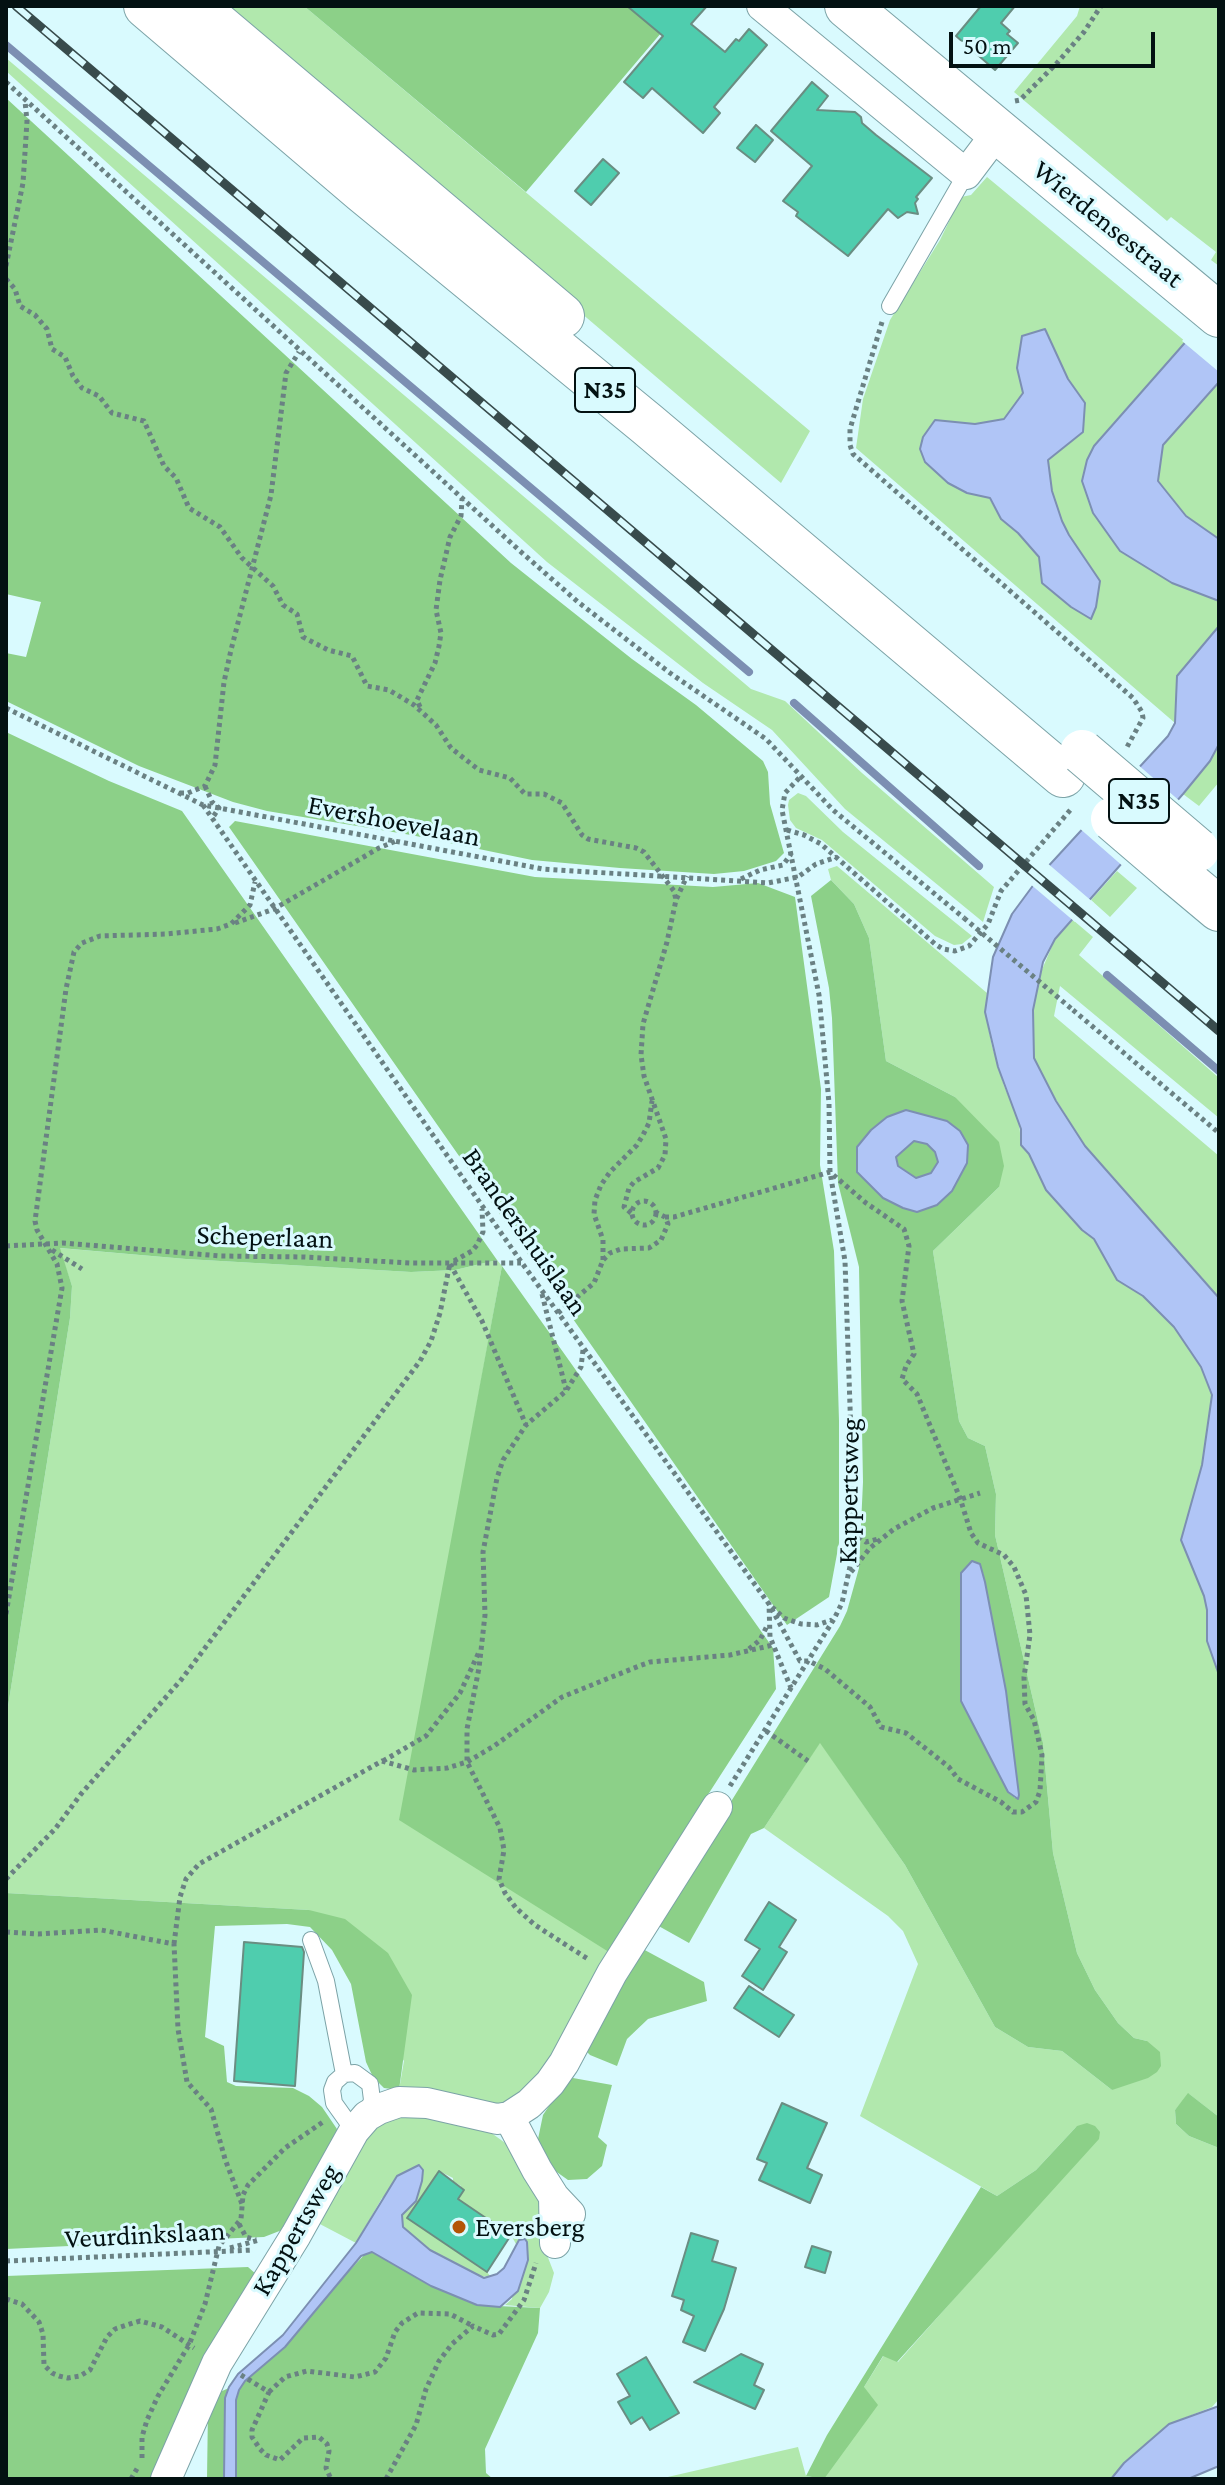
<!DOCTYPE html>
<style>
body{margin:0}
#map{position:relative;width:1225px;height:2485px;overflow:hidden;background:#d9fafe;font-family:"Crimson Pro",serif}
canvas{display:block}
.frame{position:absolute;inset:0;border:8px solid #031112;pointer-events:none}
.scale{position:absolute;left:949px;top:32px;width:206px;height:36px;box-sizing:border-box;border:4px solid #031112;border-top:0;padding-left:10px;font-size:24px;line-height:28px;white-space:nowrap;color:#031112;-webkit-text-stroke:6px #d9fafe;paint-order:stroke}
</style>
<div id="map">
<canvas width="1225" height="2485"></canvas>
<div class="frame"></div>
<div class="scale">50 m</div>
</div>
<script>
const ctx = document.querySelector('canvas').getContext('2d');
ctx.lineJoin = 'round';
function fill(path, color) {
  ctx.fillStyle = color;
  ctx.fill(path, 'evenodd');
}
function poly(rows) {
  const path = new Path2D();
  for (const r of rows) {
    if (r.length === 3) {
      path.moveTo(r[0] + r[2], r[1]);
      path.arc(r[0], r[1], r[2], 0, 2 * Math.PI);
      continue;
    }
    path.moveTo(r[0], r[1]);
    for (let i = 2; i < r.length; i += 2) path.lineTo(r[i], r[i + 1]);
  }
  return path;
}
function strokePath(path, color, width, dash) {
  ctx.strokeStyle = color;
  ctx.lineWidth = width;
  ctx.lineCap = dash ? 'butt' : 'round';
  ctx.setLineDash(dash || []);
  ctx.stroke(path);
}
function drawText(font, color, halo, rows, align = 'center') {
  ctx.font = font + ' "Crimson Pro",serif';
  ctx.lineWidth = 6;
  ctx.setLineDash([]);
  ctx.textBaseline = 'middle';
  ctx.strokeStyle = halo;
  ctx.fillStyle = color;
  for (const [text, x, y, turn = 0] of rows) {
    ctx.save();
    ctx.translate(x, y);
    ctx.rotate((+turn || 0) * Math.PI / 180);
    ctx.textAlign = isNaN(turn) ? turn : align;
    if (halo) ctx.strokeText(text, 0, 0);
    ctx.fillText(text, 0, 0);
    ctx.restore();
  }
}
const green = poly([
 [220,6,304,6,810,431,781,483],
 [1080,6,1219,6,1219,266,1211,260,1216,252,1171,217,1167,221,1014,92,1077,16],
 [6,58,751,689,785,701,862,773,994,887,983,922,845,809,772,730,703,683,547,562,6,71],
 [987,177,1186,342,1094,446,1093,513,1120,551,1172,583,1219,601,1219,626,1177,676,1175,723,856,448,863,399,890,320,940,240,961,197,971,195],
 [1045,329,1068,379,1085,403,1083,432,1048,460,1052,491,1062,521,1069,535,1091,567,1091,619,1071,607,1042,583,1040,557,1018,533,1001,519,989,498,967,493,948,483,921,454,923,437,935,420,975,424,1004,419,1023,393,1017,368],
 [1219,382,1219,539,1186,516,1158,481,1163,445],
 [1219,744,1219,782,1199,806,1183,794,1210,761],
 [798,793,806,796,843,832,972,936,962,944,954,945,935,936,822,840,796,828,790,820,788,805,789,800],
 [837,866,987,993,985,1012,992,1046,1004,1086,1019,1121,1021,1145,1029,1154,1046,1190,1082,1230,1094,1239,1117,1280,1143,1296,1174,1327,1201,1367,1212,1396,1202,1465,1181,1540,1204,1596,1207,1610,1207,1641,1219,1675,1217,1843,1219,1850,1219,2117,1189,2094,1175,2110,1176,2124,1189,2136,1219,2148,1219,2399,1212,2407,1169,2424,1124,2463,1111,2479,659,2479,798,2447,806,2476,824,2479,864,2387,884,2355,898,2362,967,2284,1077,2126,1036,2170,997,2196,860,2116,918,1964,903,1931,888,1916,764,1828,820,1742,905,1865,995,2027,1028,2047,1062,2051,1112,2090,1147,2041,1134,2038,1118,2023,1095,1990,1077,1953,1053,1853,1043,1743,995,1535,996,1494,985,1446,968,1438,959,1421,933,1251,999,1187,955,1097,886,1061,869,938,854,904,831,880,828,869],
 [1117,871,1137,888,1110,917,1091,900],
 [1073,920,1093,937,1079,955,1219,1078,1219,1118,1060,986,1054,1016,1219,1156,1219,1298,1085,1146,1037,1069,1033,1052,1033,1010,1041,972,1055,939],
 [59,1248,186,1259,411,1272,455,1270,497,1260,502,1266,445,1579,612,1954,549,2065,517,2099,493,2105,399,2090,404,2061,309,1910,6,1893,6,1719,70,1318,72,1286],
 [413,2112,490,2132,508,2145,545,2204,547,2255,554,2273,549,2292,540,2308,505,2305,512,2299,519,2240,516,2244,511,2235,458,2199,461,2186,453,2181,453,2178,439,2171,407,2218,487,2272,491,2277,479,2276,430,2250,403,2227,402,2215,416,2201,422,2181,382,2198,356,2243,316,2222,360,2143,376,2124]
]);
const forest = poly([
 [304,6,684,6,526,192],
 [6,98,511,563,632,659,696,705,763,761,768,772,770,804,784,853,776,861,744,871,714,874,620,868,532,860,411,835,267,811,233,802,139,766,6,701,6,653,26,657,41,602,6,594],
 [6,732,109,781,182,811,497,1260,455,1270,411,1272,186,1259,60,1248,72,1286,70,1318,6,1719],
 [235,821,535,877,713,887,758,883,795,897,821,1089,820,1165,834,1251,839,1421,839,1543,829,1597,787,1625,229,827],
 [831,880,854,904,869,938,886,1061,955,1097,999,1142,1004,1166,999,1187,933,1251,959,1421,968,1438,985,1446,996,1494,995,1535,1043,1743,1053,1853,1077,1953,1095,1990,1118,2023,1134,2038,1147,2041,1160,2052,1161,2066,1157,2072,1148,2078,1112,2090,1062,2051,1028,2047,995,2027,905,1865,820,1743,764,1828,751,1834,689,1943,655,1924,840,1626,847,1611,859,1568,863,1482,859,1267,838,1183,832,1018,829,988,811,896],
 [906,1110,967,1163,883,1198],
 [983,1573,1006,1691,1019,1795,1015,1798,1008,1792,961,1700,961,1609],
 [914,1141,927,1144,935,1152,938,1162,931,1173,915,1178,897,1166,896,1157],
 [502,1266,773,1648,776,1689,691,1821,612,1954,399,1820],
 [6,1893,309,1910,345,1919,388,1953,412,1995,399,2090,384,2088,373,2077,366,2062,351,1984,332,1950,310,1927,287,1924,215,1926,205,2037,224,2046,227,2082,236,2086,293,2088,309,2096,322,2107,337,2129,336,2135,282,2230,264,2237,238,2238,6,2249],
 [641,1948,704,1982,707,2001,648,2019,627,2039,617,2066,590,2055,582,2047],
 [573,2078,612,2085,598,2137,607,2145,602,2166,587,2179,568,2180,554,2170,537,2144,543,2115,565,2082],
 [1188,2093,1219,2117,1219,2148,1189,2136,1176,2124,1175,2110],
 [1087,2123,1095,2126,1100,2132,1099,2139,897,2362,883,2356,864,2387,878,2405,824,2479,806,2476,827,2435,981,2187,997,2196,1036,2170,1077,2126],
 [367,2252,372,2252,431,2286,477,2305,540,2308,538,2333,485,2449,486,2473,493,2479,207,2479,208,2408,213,2395,245,2381],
 [248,2267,257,2275,157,2479,6,2479,6,2276]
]);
const water = poly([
 [1219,304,1219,382,1163,445,1158,481,1186,516,1219,539,1219,601,1172,583,1120,551,1093,513,1082,481,1087,460,1094,446,1219,304],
 [1045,329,1068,379,1085,403,1083,432,1048,460,1052,491,1062,521,1069,535,1100,581,1096,607,1091,619,1071,607,1042,583,1039,557,1018,533,1001,519,990,498,967,493,948,483,925,462,920,449,923,437,935,420,975,424,1004,419,1023,393,1017,368,1022,336,1045,329],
 [1219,626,1219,744,1210,761,1183,794,1055,939,1043,962,1033,1010,1034,1058,1056,1101,1085,1146,1219,1298,1219,1675,1207,1641,1207,1610,1204,1596,1181,1540,1202,1465,1212,1395,1201,1367,1174,1327,1143,1296,1117,1280,1094,1239,1082,1230,1046,1190,1029,1154,1021,1145,1021,1129,998,1067,985,1012,993,957,1012,914,1043,872,1168,736,1175,723,1177,676,1219,626],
 [906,1110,947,1121,960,1131,968,1145,967,1163,952,1191,937,1205,917,1212,903,1208,883,1198,857,1172,857,1147,871,1130,887,1117,906,1110],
 [914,1141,927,1144,935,1152,938,1162,931,1173,916,1178,898,1166,896,1157,914,1141],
 [972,1561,980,1564,985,1582,1006,1691,1019,1795,1018,1799,1008,1792,961,1701,961,1573,972,1561],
 [419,2165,423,2170,422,2181,416,2201,402,2215,403,2227,430,2250,484,2278,497,2274,504,2268,519,2240,525,2239,527,2242,528,2260,518,2291,500,2307,477,2305,431,2286,372,2252,361,2256,285,2347,245,2381,239,2390,236,2400,236,2479,224,2479,225,2398,229,2387,238,2374,283,2335,356,2243,397,2176,419,2165],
 [1219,2406,1219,2466,1188,2479,1111,2479,1124,2463,1169,2424,1219,2406]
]);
const pier = poly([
 [1219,300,1219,372,1182,341],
 [1136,763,1182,803,1125,868,1078,827],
 [1046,862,1094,903,1075,922,1029,883]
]);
const stream = poly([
 [6,45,749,672],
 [794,703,979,866],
 [1107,975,1219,1071]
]);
const building = poly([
 [627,6,707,6,691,24,725,52,736,39,739,41,749,29,767,45,714,107,720,113,703,133,652,88,643,98,624,82,663,36,627,6],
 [981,6,1015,6,1001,23,1010,31,1007,34,1018,43,995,70,956,36,981,6],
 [812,82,828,96,817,110,855,112,861,117,862,123,876,135,932,178,916,197,918,199,915,203,918,214,907,212,898,218,888,209,848,256,796,216,798,212,783,201,812,166,771,131,812,82],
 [756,125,773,140,755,162,737,148,756,125],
 [603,159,619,173,591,205,575,191,603,159],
 [769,1902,796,1920,779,1947,787,1952,763,1990,742,1976,760,1949,745,1940,769,1902],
 [244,1942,302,1947,304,1952,295,2086,234,2081,244,1942],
 [749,1986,794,2015,779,2037,734,2008,749,1986],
 [782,2103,827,2123,807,2168,822,2175,810,2203,759,2180,767,2163,757,2159,782,2103],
 [439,2171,464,2190,458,2199,511,2235,487,2272,407,2218,439,2171],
 [691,2233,718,2241,712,2261,736,2268,724,2309,705,2351,683,2342,694,2316,681,2310,684,2300,672,2296,691,2233],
 [812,2246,831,2252,825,2273,805,2267,812,2246],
 [741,2354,763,2364,754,2385,764,2390,755,2409,694,2382,741,2354],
 [646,2357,679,2413,650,2430,642,2417,631,2424,618,2402,630,2396,617,2374,646,2357]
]);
const path = poly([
 [6,82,520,551,578,602,670,673,766,739,833,810,964,918],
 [1015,101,1020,100,1057,63,1084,32,1101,6],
 [6,266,23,183,27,121,25,101],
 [6,279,15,289,20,306,35,315,47,329,52,349,65,357,73,376,82,388,99,396,112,413,144,421,164,466,176,478,189,508,220,527,242,558,273,586,283,605,297,614,303,637,328,650,352,656,367,686,389,690,414,705,436,725,451,748,479,770,510,778,525,794,544,794,562,803,582,835,588,839,636,848,644,852,674,891,676,900],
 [882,322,850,429,850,445,853,454,1133,698,1142,712,1143,718,1127,747],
 [420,707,417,700,435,663,439,646,441,633,436,610,440,580,450,537,461,516,462,499],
 [6,708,203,805,543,869,768,883,798,877,816,864,837,857],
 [205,786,212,802,219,808,213,817],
 [180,793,188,793,205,786,215,765,224,682,231,650,271,495,286,373,299,352],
 [203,805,522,1263,769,1604,770,1637,791,1688],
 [787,830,804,835,821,844,935,944,943,949,955,951,969,946,988,924,1001,891,1072,808],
 [741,879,760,870,783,865,791,854],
 [235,923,274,909,379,848,396,841],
 [1073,1010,1219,1133],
 [644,1213,12],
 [631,1213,624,1207,629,1188,634,1182,658,1168,665,1155,666,1139,644,1076,641,1055,643,1024,667,942,676,900,687,876],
 [665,1217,674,1217,830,1172,866,1203,904,1229,909,1246,902,1301,914,1354,906,1366,902,1379,917,1394,960,1498,971,1533,978,1543,1004,1555,1014,1567,1026,1595,1030,1635,1024,1677,1025,1704,1034,1720,1042,1755,1040,1791,1036,1802,1022,1812,1013,1812,1001,1802,958,1779,949,1767,906,1733,881,1727,870,1707,825,1669,809,1661,800,1661,769,1604],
 [6,1246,63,1243,221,1256,304,1257,410,1263,521,1263],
 [52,1250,82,1269],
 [603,1260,603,1240,594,1214,595,1200,601,1185,610,1172,637,1145,643,1135,649,1123,652,1101],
 [454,1261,472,1251,477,1245,483,1232,482,1209],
 [450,1264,482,1321,526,1425],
 [542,1294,566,1390],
 [558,1313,594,1283,603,1260,610,1253,621,1249,649,1248,661,1240,668,1224,665,1217,657,1213],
 [583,1350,581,1367,566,1391,526,1425,503,1460,497,1478,483,1552,485,1615,479,1668,467,1729,467,1762,500,1828,504,1850,499,1879,505,1893,516,1908,535,1925,588,1959],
 [853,1531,866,1542,878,1539],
 [851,1572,870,1548,894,1529,933,1508,980,1493],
 [772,1607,784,1618,801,1624,817,1625,832,1620],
 [6,1614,62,1288,57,1264,37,1230,35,1221,66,989,74,952,82,943,100,936,166,934,217,929,231,924,250,905,255,882],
 [749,1649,760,1640,767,1626],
 [766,1731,808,1761],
 [383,1761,426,1736,460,1693,479,1652],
 [730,1786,834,1619,842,1603,851,1562,853,1493,845,1261,830,1172,829,1103,819,995,782,810,785,793,801,776],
 [6,1879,55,1829,81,1794,181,1680,420,1361,431,1341,440,1313,450,1263],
 [6,1932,38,1934,101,1930,174,1944,178,2029,187,2082,211,2109,225,2159,242,2204],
 [174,1944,180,1897,186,1879,199,1864,382,1761,414,1770,447,1768,467,1762,494,1746,562,1697,639,1666,650,1662,730,1655,773,1645],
 [239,2224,246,2237,256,2240],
 [230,2248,259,2240],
 [6,2261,253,2250],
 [6,2299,22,2304,39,2322,43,2334,44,2365,52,2373,59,2376,68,2378,80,2376,90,2370,107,2337,115,2329,133,2323,140,2321,162,2327,194,2348],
 [241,2375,269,2392,252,2430,252,2437,260,2449,266,2455,280,2460,303,2438,319,2437,327,2444,329,2451,326,2468,331,2479],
 [269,2392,285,2377,307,2371,355,2377,375,2372,386,2358,395,2332,402,2323,418,2313,450,2314,473,2326],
 [142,2458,142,2437,147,2420,158,2396,189,2345,205,2304,219,2246,241,2219,243,2195,248,2185,285,2148,323,2122],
 [131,2479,138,2467],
 [386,2479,416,2425,426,2389,439,2361,452,2344,473,2326,493,2335,499,2334,524,2300,536,2263]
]);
const lane = poly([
 [890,306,966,174],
 [311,1940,326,1981,344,2074],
 [354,2131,334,2103,332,2090,335,2082,344,2074,355,2073,370,2084,372,2100,367,2115]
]);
const street = poly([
 [762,6,966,174,997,133],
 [509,2117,537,2170,554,2197,570,2214],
 [554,2197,555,2243],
 [166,2479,217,2363,296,2235,354,2131,367,2116,379,2109,399,2102,427,2103,497,2119,509,2117,529,2104,550,2083,564,2063,612,1973,717,1807]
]);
const secondary = poly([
 [847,6,1219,315]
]);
const primary = poly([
 [146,6,363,191,647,424,1063,775],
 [195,6,562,316],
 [1176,873,1219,909]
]);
const rail = poly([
 [16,6,1219,1031]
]);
const pathBridge = poly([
 [964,918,1073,1010]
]);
const primaryBridge = poly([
 [1082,752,1197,850],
 [1113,819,1176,873]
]);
const markers = [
 [459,2227,8,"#b45506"]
];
const shields = [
 [605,390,60],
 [1139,801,60]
];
const shieldNames = [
 ["N35",605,390],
 ["N35",1139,801]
];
const streetNames = [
 ["Wierdensestraat",1108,224,39],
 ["Evershoevelaan",394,821,11],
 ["Brandershuislaan",525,1232,55],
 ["Scheperlaan",265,1237,2],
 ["Kappertsweg",849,1491,-89],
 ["Kappertsweg",296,2230,-60],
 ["Veurdinkslaan",145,2235,-3]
];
const poiNames = [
 ["Eversberg",475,2227]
];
fill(green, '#b1e8ad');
fill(forest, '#8cd088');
fill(water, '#b0c5f6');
strokePath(water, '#7c8fb2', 2);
fill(pier, '#d9fafe');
strokePath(stream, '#7c8fb2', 8);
fill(building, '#4fcdae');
strokePath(building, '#6a8d82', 2);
strokePath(lane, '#7ca3a7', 18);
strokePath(street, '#7ca3a7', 32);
strokePath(secondary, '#7ca3a7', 46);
strokePath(primary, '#7ca3a7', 46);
strokePath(path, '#6a8183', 5, [4, 4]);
strokePath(lane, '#fff', 16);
strokePath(street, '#fff', 30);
strokePath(secondary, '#fff', 44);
strokePath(primary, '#fff', 44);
strokePath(rail, '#384b4c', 9);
strokePath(rail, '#d9fafe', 6, [18]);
strokePath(primaryBridge, '#7ca3a7', 46, []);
strokePath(pathBridge, '#6a8183', 5, [4, 4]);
strokePath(primaryBridge, '#fff', 44);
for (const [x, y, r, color] of markers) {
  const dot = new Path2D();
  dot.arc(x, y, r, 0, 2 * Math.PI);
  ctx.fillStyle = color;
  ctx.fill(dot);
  strokePath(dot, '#d9fafe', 3);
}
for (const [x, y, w] of shields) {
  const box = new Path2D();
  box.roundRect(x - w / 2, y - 22, w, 44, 6);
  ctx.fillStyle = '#d9fafe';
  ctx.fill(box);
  strokePath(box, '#031112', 2);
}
drawText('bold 26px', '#031112', null, shieldNames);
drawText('28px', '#031112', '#d9fafe', streetNames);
drawText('28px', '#031112', '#d9fafe', poiNames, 'left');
</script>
